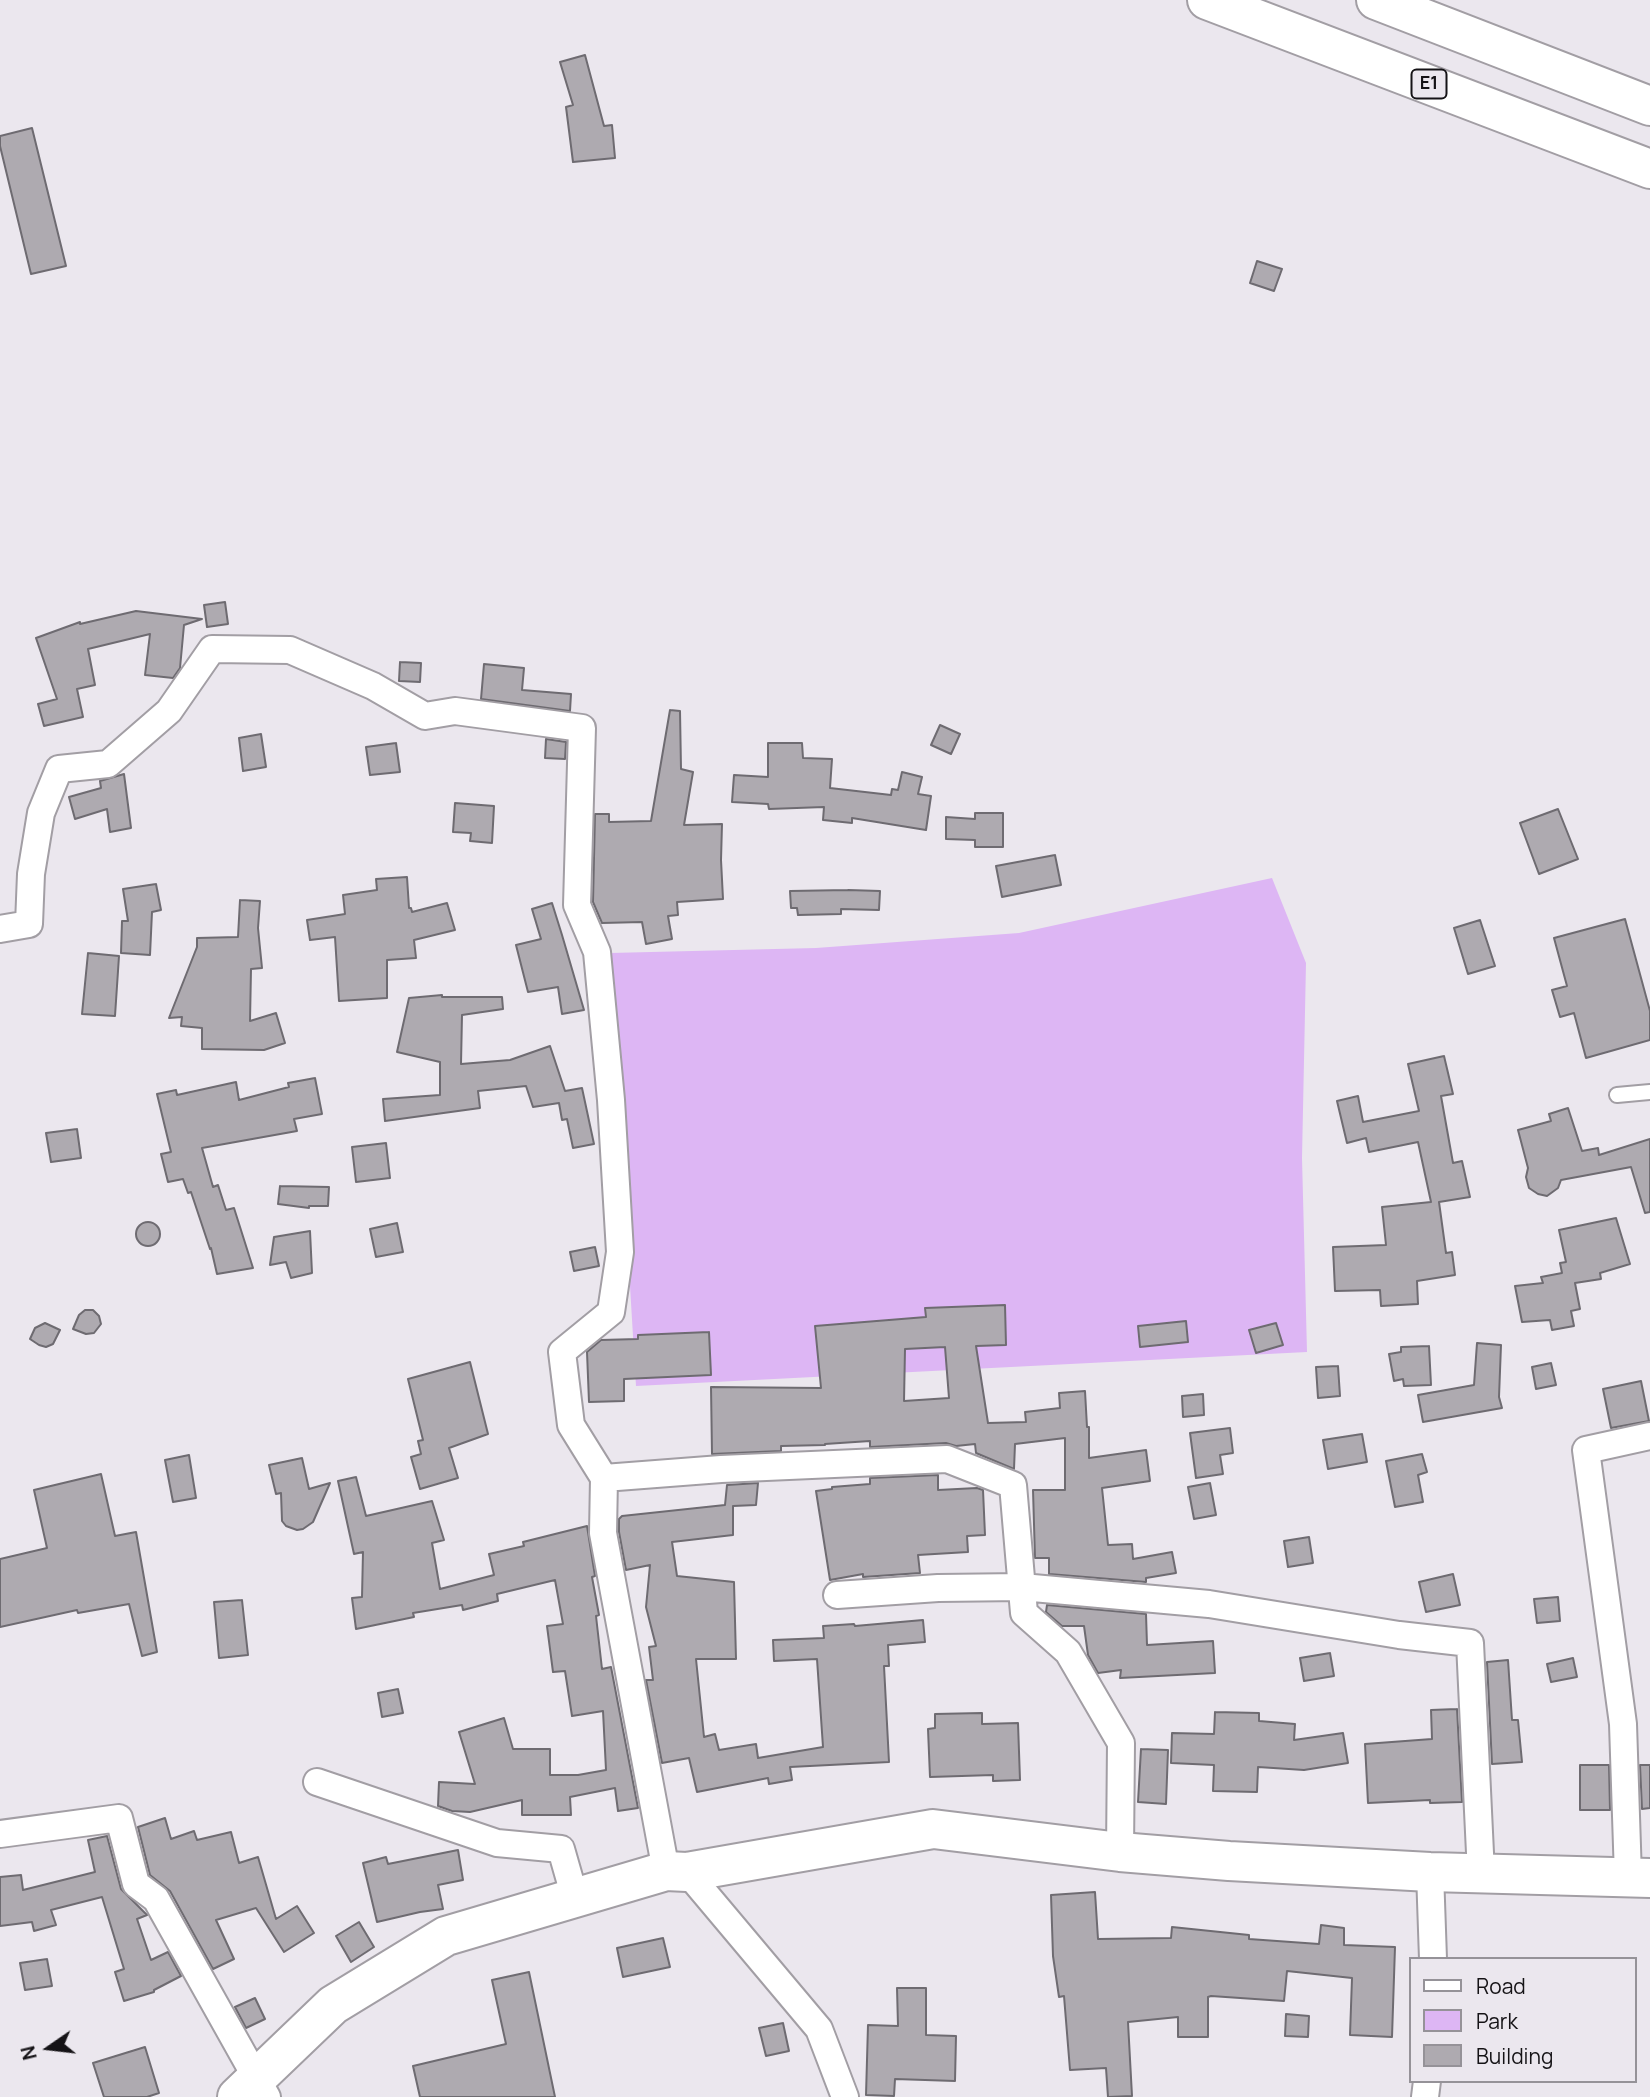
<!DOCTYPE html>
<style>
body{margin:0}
#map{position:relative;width:1650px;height:2097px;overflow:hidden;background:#ebe7ee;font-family:Manrope,sans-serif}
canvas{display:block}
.legend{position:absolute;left:1409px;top:1957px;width:228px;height:126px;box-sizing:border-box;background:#ebe7ee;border:2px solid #959298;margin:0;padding:9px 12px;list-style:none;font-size:21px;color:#151316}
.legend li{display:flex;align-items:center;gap:14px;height:35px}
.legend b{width:35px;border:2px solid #959298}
.north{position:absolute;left:14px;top:2013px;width:70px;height:70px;-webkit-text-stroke:5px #ebe7ee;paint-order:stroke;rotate:256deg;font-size:19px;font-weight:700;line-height:28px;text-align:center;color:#151316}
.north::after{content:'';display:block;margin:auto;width:24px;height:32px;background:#151316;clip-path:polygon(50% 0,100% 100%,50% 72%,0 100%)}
</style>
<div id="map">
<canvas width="1650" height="2097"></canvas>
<ul class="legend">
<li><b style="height:9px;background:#fff"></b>Road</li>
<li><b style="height:19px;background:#ddb6f4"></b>Park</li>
<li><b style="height:19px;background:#aeaab0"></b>Building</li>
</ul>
<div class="north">N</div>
</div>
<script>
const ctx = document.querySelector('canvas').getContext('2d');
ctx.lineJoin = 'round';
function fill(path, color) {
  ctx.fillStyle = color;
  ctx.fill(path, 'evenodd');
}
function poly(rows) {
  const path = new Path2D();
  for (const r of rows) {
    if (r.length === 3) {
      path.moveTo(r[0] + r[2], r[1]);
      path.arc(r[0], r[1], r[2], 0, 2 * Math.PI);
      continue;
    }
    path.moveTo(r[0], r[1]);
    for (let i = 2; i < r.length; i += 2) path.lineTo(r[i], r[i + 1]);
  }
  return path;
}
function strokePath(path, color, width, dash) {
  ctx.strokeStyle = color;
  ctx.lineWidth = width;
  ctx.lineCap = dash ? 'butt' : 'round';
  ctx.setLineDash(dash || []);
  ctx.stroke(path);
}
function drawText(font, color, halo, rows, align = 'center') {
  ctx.font = font + ' Manrope,sans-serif';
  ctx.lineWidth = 6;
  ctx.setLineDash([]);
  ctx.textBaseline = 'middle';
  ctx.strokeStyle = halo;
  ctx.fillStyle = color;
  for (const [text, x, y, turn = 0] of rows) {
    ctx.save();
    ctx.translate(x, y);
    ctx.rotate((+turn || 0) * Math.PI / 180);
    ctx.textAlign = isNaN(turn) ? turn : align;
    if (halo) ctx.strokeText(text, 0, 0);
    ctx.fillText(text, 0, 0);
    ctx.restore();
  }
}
const green = poly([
 [1272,878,1306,963,1302,1158,1307,1352,636,1386,610,953,816,948,1019,933]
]);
const building = poly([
 [585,55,604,126,612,125,615,158,573,162,566,107,573,105,560,62,585,55],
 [32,128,66,266,31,274,0,146,0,136,32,128],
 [1257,261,1282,269,1274,291,1250,283,1257,261],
 [225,602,228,624,207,627,204,605,225,602],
 [136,611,202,619,184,625,180,668,173,678,145,675,150,634,88,649,95,685,77,689,83,717,44,726,38,704,57,699,36,638,80,622,80,624,136,611],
 [400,662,421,663,420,682,399,681,400,662],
 [484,664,524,668,522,690,571,694,570,711,481,699,484,664],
 [670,710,680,711,681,769,693,772,684,825,722,824,721,860,723,899,677,902,678,915,668,916,672,939,646,944,642,922,602,923,593,902,595,814,609,814,609,822,651,821,670,710],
 [940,725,960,734,951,754,931,745,940,725],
 [261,734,266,767,243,771,239,738,261,734],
 [546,739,566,742,565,759,545,758,546,739],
 [396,743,400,772,370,775,366,747,396,743],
 [768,743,802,743,803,758,832,759,830,788,891,795,892,789,898,790,902,772,922,777,918,794,931,796,926,830,852,818,852,823,823,820,824,807,769,809,768,804,732,802,734,775,768,777,768,743],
 [124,774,131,828,110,832,107,809,75,819,69,797,101,788,100,781,124,774],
 [455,803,494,806,492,843,470,841,471,833,453,832,455,803],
 [1558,809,1578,859,1539,874,1520,823,1558,809],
 [975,813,1003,813,1003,847,975,847,975,840,946,839,946,817,975,819,975,813],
 [1055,855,1061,885,1002,897,996,866,1055,855],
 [407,877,409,908,411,908,412,912,447,903,455,930,414,940,416,958,387,960,387,998,339,1001,335,937,310,940,307,920,345,914,343,895,377,890,376,879,407,877],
 [156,884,161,910,152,912,150,955,121,953,122,921,128,921,123,889,156,884],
 [848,890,880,891,879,910,841,909,841,914,798,915,797,908,791,908,790,891,848,890],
 [240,900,260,901,258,928,262,968,251,969,250,1021,276,1013,285,1043,264,1050,202,1049,202,1028,181,1026,182,1017,169,1018,197,947,197,938,238,937,240,900],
 [552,903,562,935,584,1010,562,1014,558,987,528,992,516,945,541,939,532,909,552,903],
 [1625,919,1650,1011,1650,1040,1586,1058,1574,1013,1560,1017,1552,990,1567,986,1554,938,1625,919],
 [1480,920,1495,966,1468,974,1454,928,1480,920],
 [88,953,119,956,115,1016,82,1014,88,953],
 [442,995,442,997,502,997,503,1009,462,1015,461,1064,510,1060,550,1046,565,1091,582,1088,594,1144,573,1148,567,1119,562,1120,559,1103,533,1107,526,1086,478,1091,480,1108,385,1121,383,1099,440,1095,440,1062,397,1052,409,998,442,995],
 [1444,1056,1453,1094,1441,1096,1453,1163,1462,1161,1470,1197,1439,1202,1446,1253,1452,1252,1455,1275,1417,1281,1418,1304,1381,1306,1380,1290,1335,1291,1333,1247,1386,1245,1382,1207,1431,1202,1418,1142,1369,1152,1366,1138,1347,1143,1337,1101,1358,1096,1363,1122,1419,1111,1408,1064,1444,1056],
 [315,1078,322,1114,294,1119,297,1131,202,1148,213,1187,218,1185,226,1210,234,1208,253,1268,217,1274,211,1248,210,1249,191,1192,188,1193,183,1179,168,1182,161,1154,171,1152,157,1094,176,1090,177,1095,236,1082,239,1100,289,1087,288,1083,315,1078],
 [1568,1108,1582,1151,1598,1148,1599,1155,1650,1139,1650,1212,1645,1213,1631,1167,1561,1180,1558,1188,1547,1196,1538,1194,1529,1188,1526,1177,1528,1168,1518,1130,1551,1121,1549,1114,1568,1108],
 [77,1129,81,1158,51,1162,46,1133,77,1129],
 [386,1143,390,1178,356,1182,352,1147,386,1143],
 [280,1186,329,1187,328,1206,309,1206,309,1208,278,1204,280,1186],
 [1616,1218,1630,1264,1600,1273,1601,1279,1575,1283,1580,1309,1571,1311,1574,1326,1552,1330,1550,1320,1522,1322,1515,1286,1543,1283,1541,1277,1562,1273,1560,1263,1566,1262,1559,1230,1616,1218],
 [148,1234,12],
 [397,1223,403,1252,376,1257,370,1229,397,1223],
 [310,1231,312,1273,291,1278,286,1262,270,1265,274,1237,310,1231],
 [595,1247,599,1266,574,1271,570,1252,595,1247],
 [1005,1305,1006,1345,976,1346,988,1423,1026,1422,1025,1412,1060,1408,1059,1393,1085,1391,1087,1427,1089,1427,1089,1458,1146,1450,1150,1481,1102,1488,1108,1545,1132,1544,1133,1559,1172,1552,1176,1573,1146,1578,1146,1582,1049,1574,1049,1558,1035,1558,1033,1490,1065,1490,1065,1438,1015,1444,1014,1469,976,1453,975,1444,956,1446,946,1443,870,1447,870,1441,825,1444,825,1445,781,1446,781,1451,712,1454,711,1387,821,1388,815,1326,926,1317,925,1308,1005,1305],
 [945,1347,949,1398,904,1401,905,1349,945,1347],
 [85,1310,93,1310,99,1316,101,1324,94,1333,86,1334,73,1329,79,1315,85,1310],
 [1186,1321,1188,1342,1140,1347,1138,1326,1186,1321],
 [45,1323,60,1330,53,1344,46,1347,39,1345,30,1339,35,1328,45,1323],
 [1276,1323,1283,1345,1256,1353,1249,1330,1276,1323],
 [709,1332,711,1375,624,1379,624,1401,589,1402,587,1352,601,1340,638,1339,638,1335,709,1332],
 [1477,1343,1501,1345,1499,1397,1502,1408,1423,1422,1418,1395,1474,1385,1477,1343],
 [1429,1346,1431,1385,1404,1386,1403,1379,1394,1381,1389,1354,1401,1352,1401,1347,1429,1346],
 [470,1362,488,1434,449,1448,458,1478,420,1489,411,1457,421,1454,418,1441,423,1440,408,1379,470,1362],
 [1551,1363,1556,1385,1536,1389,1532,1367,1551,1363],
 [1338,1366,1340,1396,1318,1398,1316,1367,1338,1366],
 [1641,1381,1649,1421,1611,1428,1603,1389,1641,1381],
 [1203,1394,1204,1415,1183,1417,1182,1396,1203,1394],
 [1230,1428,1233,1453,1220,1455,1223,1474,1196,1478,1190,1433,1230,1428],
 [1362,1434,1367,1462,1328,1469,1323,1440,1362,1434],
 [1422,1454,1427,1472,1418,1475,1423,1502,1395,1507,1386,1461,1422,1454],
 [189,1455,196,1498,173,1502,165,1460,189,1455],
 [302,1458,309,1489,330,1483,313,1522,303,1529,297,1530,286,1526,282,1521,281,1493,276,1494,269,1465,302,1458],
 [101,1474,115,1536,136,1532,157,1652,142,1656,129,1604,78,1613,77,1610,0,1627,0,1559,47,1548,34,1490,101,1474],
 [938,1475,938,1490,977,1488,983,1490,985,1535,967,1536,968,1552,918,1555,920,1573,863,1577,863,1574,830,1580,816,1491,832,1489,832,1487,870,1484,870,1478,938,1475],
 [356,1477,366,1516,432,1501,444,1540,432,1543,440,1589,494,1575,489,1554,524,1546,523,1542,587,1526,595,1576,592,1577,599,1615,596,1616,602,1669,611,1667,638,1808,618,1811,615,1788,570,1797,571,1815,522,1815,522,1800,470,1812,452,1811,438,1806,439,1782,475,1784,459,1732,504,1718,513,1749,550,1749,550,1775,578,1775,606,1770,603,1711,572,1716,565,1671,553,1672,547,1626,563,1624,555,1580,497,1594,498,1601,463,1610,462,1605,413,1613,414,1617,356,1629,352,1598,362,1597,363,1552,354,1554,338,1481,356,1477],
 [758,1483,756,1505,733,1506,733,1535,672,1542,677,1576,734,1582,736,1659,696,1659,704,1737,715,1734,719,1750,756,1744,758,1758,823,1747,817,1659,774,1661,773,1640,824,1638,823,1626,854,1624,855,1626,923,1620,925,1642,888,1645,889,1666,884,1666,889,1762,790,1767,792,1780,769,1784,768,1778,697,1792,689,1758,662,1763,646,1680,653,1680,649,1647,656,1646,646,1607,650,1565,626,1570,619,1532,619,1519,622,1516,725,1505,727,1485,758,1483],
 [1210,1483,1216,1515,1194,1519,1188,1487,1210,1483],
 [1309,1537,1313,1563,1288,1567,1284,1541,1309,1537],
 [1453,1574,1460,1605,1426,1612,1419,1582,1453,1574],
 [1558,1597,1560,1621,1537,1623,1534,1599,1558,1597],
 [242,1600,248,1655,219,1658,214,1602,242,1600],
 [1047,1605,1146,1614,1147,1645,1213,1641,1215,1673,1120,1678,1121,1670,1098,1673,1088,1655,1084,1626,1062,1626,1046,1612,1047,1605],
 [1330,1653,1334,1676,1304,1681,1300,1658,1330,1653],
 [1573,1658,1577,1677,1551,1682,1547,1664,1573,1658],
 [1508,1660,1512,1720,1518,1720,1522,1762,1492,1764,1487,1662,1508,1660],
 [398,1689,403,1713,382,1717,378,1693,398,1689],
 [1457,1709,1462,1802,1430,1803,1430,1800,1368,1803,1365,1744,1432,1739,1431,1710,1457,1709],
 [1215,1712,1259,1713,1259,1721,1295,1724,1294,1740,1343,1733,1348,1763,1304,1770,1258,1767,1257,1792,1213,1791,1214,1765,1171,1763,1172,1733,1214,1734,1215,1712],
 [982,1713,982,1724,1018,1723,1020,1780,993,1781,993,1775,930,1777,928,1729,935,1728,935,1714,982,1713],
 [1141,1749,1168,1750,1166,1804,1138,1802,1141,1749],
 [1580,1765,1609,1765,1610,1810,1580,1810,1580,1765],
 [1640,1765,1650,1765,1650,1808,1642,1809,1640,1765],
 [165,1818,171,1839,194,1831,197,1840,231,1832,239,1863,258,1857,276,1919,297,1906,314,1933,284,1952,256,1908,216,1920,234,1959,213,1969,170,1891,150,1875,138,1827,165,1818],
 [107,1836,121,1889,147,1915,137,1919,151,1960,168,1952,181,1976,154,1990,154,1992,124,2001,115,1972,124,1969,102,1897,51,1910,56,1925,34,1931,32,1922,0,1926,0,1877,21,1875,23,1890,95,1872,88,1840,107,1836],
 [458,1850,463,1880,438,1885,443,1909,420,1912,377,1922,363,1863,386,1857,388,1864,458,1850],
 [1095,1892,1098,1939,1171,1938,1172,1927,1249,1935,1249,1939,1319,1944,1321,1925,1344,1928,1344,1945,1395,1947,1392,2037,1350,2035,1352,1978,1287,1971,1284,2001,1211,1996,1208,1997,1208,2037,1178,2037,1178,2017,1128,2022,1132,2096,1108,2097,1106,2068,1070,2070,1064,1996,1059,1997,1053,1956,1051,1895,1095,1892],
 [359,1922,374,1947,351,1962,336,1936,359,1922],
 [663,1938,670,1967,623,1977,617,1948,663,1938],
 [47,1959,52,1986,25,1990,20,1963,47,1959],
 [529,1972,555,2097,420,2097,413,2066,506,2044,492,1980,529,1972],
 [897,1988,926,1988,926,2035,956,2036,955,2081,895,2079,894,2096,866,2095,868,2025,898,2026,897,1988],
 [255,1998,265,2019,246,2028,235,2007,255,1998],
 [1286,2014,1309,2016,1308,2037,1285,2036,1286,2014],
 [783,2023,789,2051,766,2056,759,2028,783,2023],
 [145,2047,159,2093,147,2097,104,2097,93,2063,145,2047]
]);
const lane = poly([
 [1617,1095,1650,1092]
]);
const street = poly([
 [0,929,29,924,31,874,41,813,59,769,108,764,169,711,212,649,290,650,373,686,425,716,455,711,582,728,577,905,597,952,611,1100,620,1252,611,1312,562,1352,571,1425,604,1478,603,1533,666,1871],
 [604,1478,721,1469,947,1459,1013,1485,1024,1613,1068,1652,1121,1743,1120,1852],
 [837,1595,938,1588,1022,1587,1209,1604,1399,1635,1470,1643,1481,1874],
 [317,1782,497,1843,561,1849,575,1898],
 [0,1834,119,1818,136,1884,156,1899,267,2097],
 [687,1872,819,2029,845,2097],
 [1430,1872,1433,1959],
 [1628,1877,1623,1724,1586,1450,1650,1436],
 [1425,2097,1427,2081]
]);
const secondary = poly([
 [237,2097,333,2005,446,1936,666,1871,687,1872,933,1829,1120,1852,1229,1861,1430,1872,1650,1878]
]);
const highway = poly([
 [1207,0,1650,169],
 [1376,0,1650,106]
]);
const shields = [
 [1429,84,35]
];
const shieldNames = [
 ["E1",1429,84]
];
fill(green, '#ddb6f4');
fill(building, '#aeaab0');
strokePath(building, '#6e6b71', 2);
strokePath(lane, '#a29ea4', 18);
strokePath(street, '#a29ea4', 30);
strokePath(secondary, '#a29ea4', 42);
strokePath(highway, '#a29ea4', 42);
strokePath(lane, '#fff', 14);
strokePath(street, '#fff', 26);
strokePath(secondary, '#fff', 38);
strokePath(highway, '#fff', 38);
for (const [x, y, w] of shields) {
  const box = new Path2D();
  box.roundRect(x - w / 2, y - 14.5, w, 29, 5);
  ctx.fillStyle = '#ebe7ee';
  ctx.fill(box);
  strokePath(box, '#151316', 2);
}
drawText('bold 18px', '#151316', null, shieldNames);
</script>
